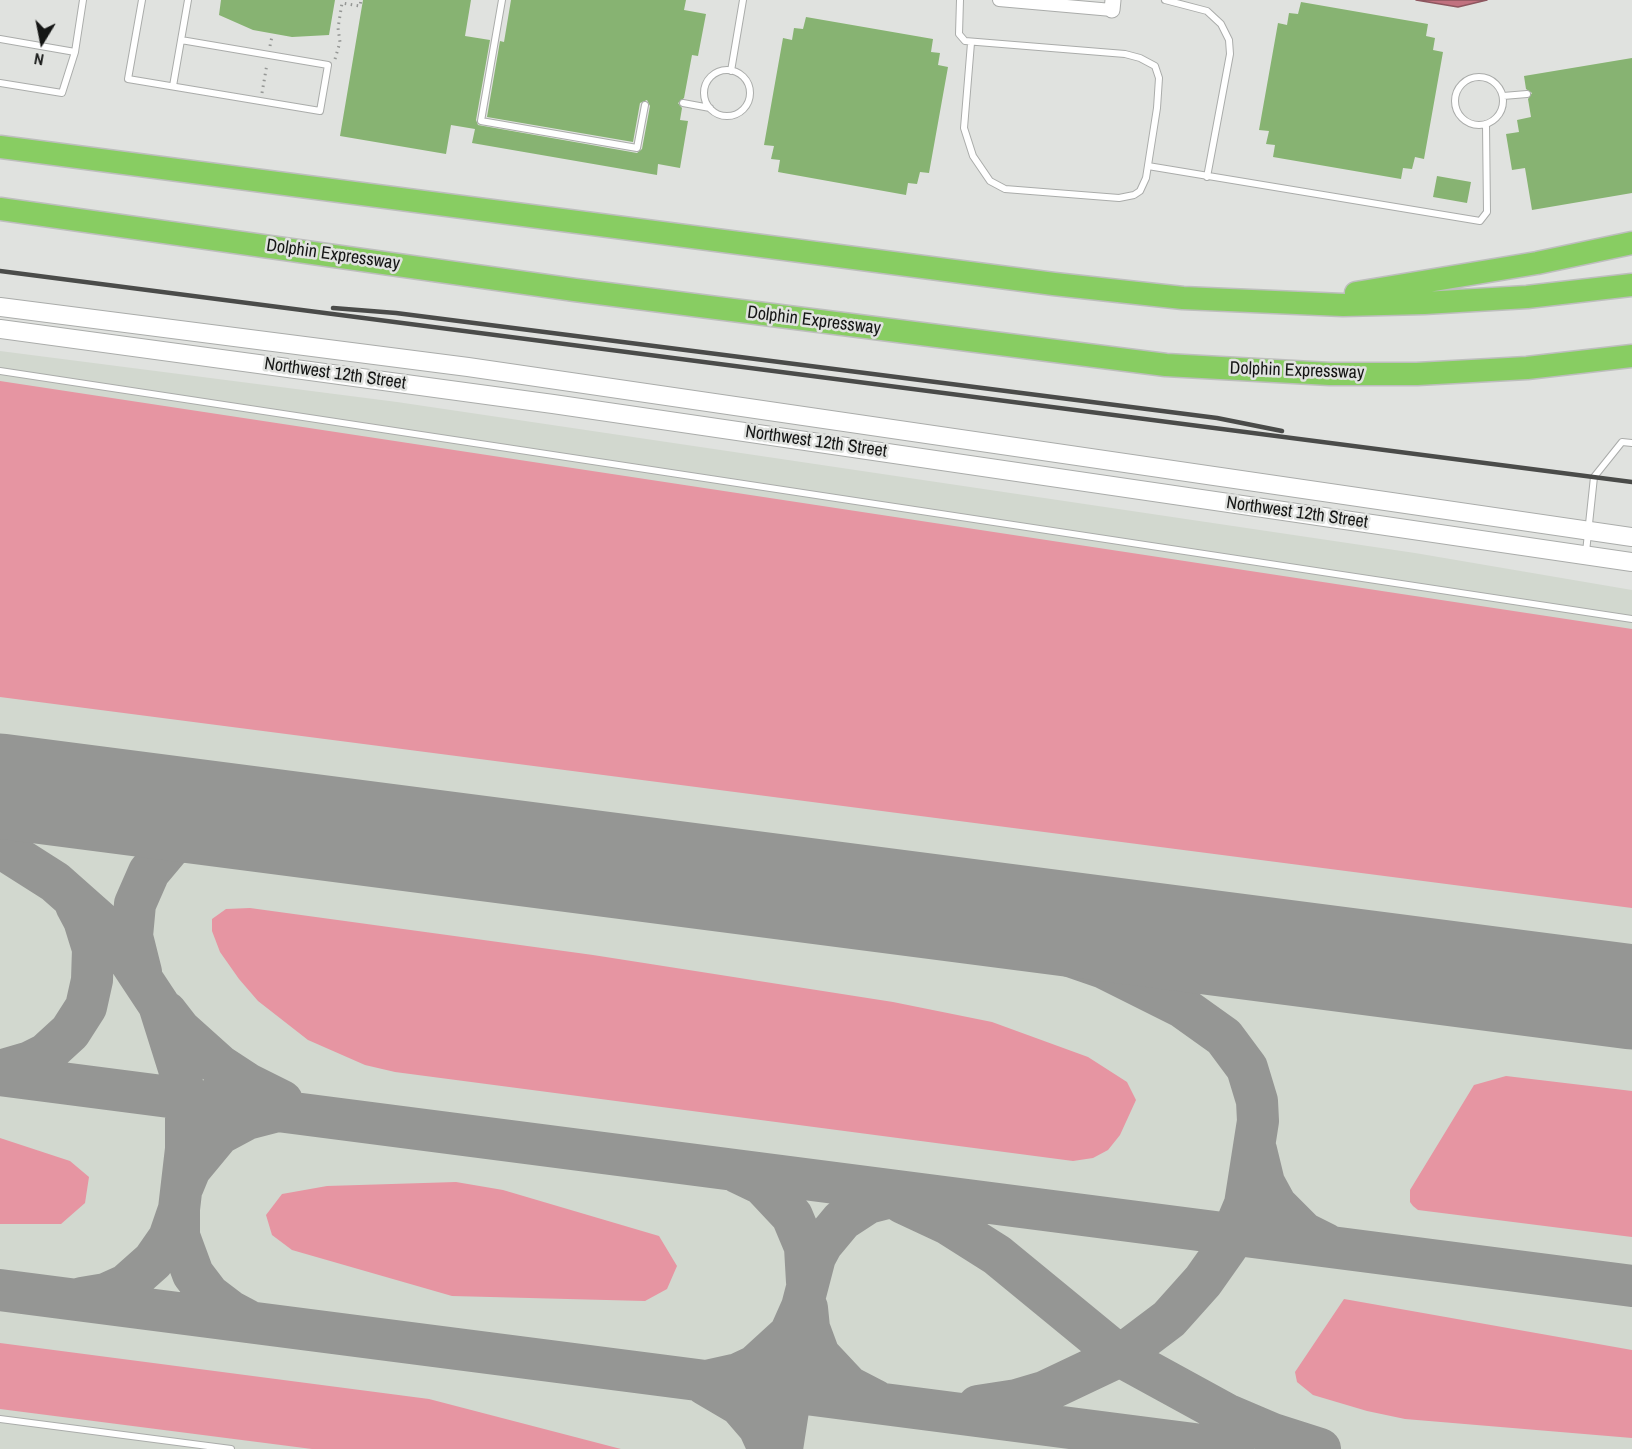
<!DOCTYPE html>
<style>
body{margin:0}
#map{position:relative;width:1632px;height:1449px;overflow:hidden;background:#e0e2df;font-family:"Archivo Narrow",sans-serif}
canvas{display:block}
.north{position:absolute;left:12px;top:12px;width:60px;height:60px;-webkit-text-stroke:4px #e0e2df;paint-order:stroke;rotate:190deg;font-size:16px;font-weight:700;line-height:24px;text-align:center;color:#151615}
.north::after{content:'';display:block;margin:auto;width:21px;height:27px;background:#151615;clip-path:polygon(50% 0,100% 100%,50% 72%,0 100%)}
</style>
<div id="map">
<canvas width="1632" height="1449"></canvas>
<div class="north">N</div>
</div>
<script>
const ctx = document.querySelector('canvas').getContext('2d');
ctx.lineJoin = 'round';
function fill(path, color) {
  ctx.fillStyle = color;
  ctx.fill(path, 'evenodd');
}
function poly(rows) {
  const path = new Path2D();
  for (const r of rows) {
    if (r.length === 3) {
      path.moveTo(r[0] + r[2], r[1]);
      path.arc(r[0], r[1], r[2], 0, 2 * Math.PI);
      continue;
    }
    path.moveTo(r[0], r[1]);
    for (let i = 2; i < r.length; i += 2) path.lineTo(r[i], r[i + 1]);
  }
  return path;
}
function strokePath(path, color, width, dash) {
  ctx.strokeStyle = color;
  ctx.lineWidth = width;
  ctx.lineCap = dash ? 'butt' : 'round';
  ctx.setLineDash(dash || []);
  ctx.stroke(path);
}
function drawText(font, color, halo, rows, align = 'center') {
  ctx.font = font + ' "Archivo Narrow",sans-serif';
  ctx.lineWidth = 5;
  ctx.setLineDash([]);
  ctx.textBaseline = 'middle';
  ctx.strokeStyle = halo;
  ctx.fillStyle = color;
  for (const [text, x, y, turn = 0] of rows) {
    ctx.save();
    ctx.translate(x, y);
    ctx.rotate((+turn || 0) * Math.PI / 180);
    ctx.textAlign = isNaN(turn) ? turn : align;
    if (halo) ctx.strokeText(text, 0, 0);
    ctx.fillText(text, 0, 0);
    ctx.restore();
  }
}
const built = poly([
 [0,351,397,402,1415,553,1632,590,1632,1449,0,1449]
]);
const green = poly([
 [0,381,1632,629,1632,908,0,697],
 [250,908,593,955,893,1002,992,1022,1088,1057,1127,1082,1136,1100,1120,1135,1108,1150,1093,1158,1073,1161,395,1072,365,1065,308,1040,258,1001,239,979,220,952,212,931,212,919,226,909],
 [1506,1076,1632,1091,1632,1237,1418,1210,1413,1206,1410,1202,1410,1190,1474,1085],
 [0,1138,70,1161,89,1177,85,1203,61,1224,0,1224],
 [456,1182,503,1190,659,1236,677,1266,667,1289,645,1301,452,1296,292,1250,272,1235,266,1215,282,1194,327,1186],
 [1344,1299,1632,1350,1632,1438,1405,1419,1367,1411,1313,1395,1297,1382,1295,1372],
 [0,1343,429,1399,621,1449,312,1449,0,1409]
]);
const water = poly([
 [1416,0,1487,0,1458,7,1416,0]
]);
const taxiway = poly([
 [0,847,55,882,99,921,118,943,159,1005,181,1075,186,1114,186,1149,179,1209,169,1238,153,1261,126,1285,106,1294,82,1298],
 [690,875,903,914,1049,949,1104,968,1182,1007,1224,1037,1247,1068,1257,1101,1258,1121,1245,1204,1227,1247,1203,1281,1169,1319,1120,1356,1044,1392,1017,1400,978,1406],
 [141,972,132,936,135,904,149,872,170,847,197,831,214,825,232,822,292,823],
 [166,1012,180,1030,219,1065,248,1084,282,1101],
 [0,1071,30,1062,46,1054,70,1032,86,1007,92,980,93,949,84,920,76,905],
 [0,1075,1632,1286],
 [1256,1150,1264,1183,1276,1205,1304,1233,1326,1244],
 [737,1172,762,1184,792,1216,805,1247,807,1282],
 [183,1186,190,1169,219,1134,247,1119,274,1112],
 [903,1203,948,1224,997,1255,1120,1356,1226,1414,1273,1434,1320,1449],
 [179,1209,179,1236,193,1274,209,1295,230,1311,247,1320],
 [0,1290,1233,1449],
 [807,1308,809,1328,819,1355,849,1387,876,1401],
 [711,1380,738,1374,755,1366,790,1334,802,1307,815,1257,822,1244,842,1220,868,1203,903,1194],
 [706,1385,740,1405,759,1427,769,1449],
 [782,1449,795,1365]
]);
const runway = poly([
 [0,786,1632,997]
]);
const building = poly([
 [221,0,335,0,329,35,292,37,253,30,219,15],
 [363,0,471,0,465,36,490,40,476,120,478,125,637,153,642,149,650,106,647,100,640,103,633,142,487,117,500,41,504,42,511,0,686,0,684,10,706,14,698,56,692,55,684,98,678,103,682,108,680,120,688,121,680,168,658,164,657,175,472,143,475,129,451,125,446,154,340,136],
 [1301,2,1428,24,1426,36,1435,38,1433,50,1443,52,1424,159,1415,157,1412,169,1403,168,1401,179,1273,157,1275,145,1266,144,1269,131,1259,130,1278,23,1287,25,1289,13,1298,14],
 [806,17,933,39,931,52,940,53,938,65,948,67,929,173,920,172,917,184,908,183,906,195,778,172,780,160,771,159,774,146,764,145,783,38,792,40,794,28,803,29],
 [1632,58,1632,193,1532,210,1525,168,1512,170,1506,134,1519,132,1517,120,1531,117,1528,99,1532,93,1526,89,1524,76],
 [1437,176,1471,182,1467,203,1433,197]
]);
const path = poly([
 [270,46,272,36],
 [335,59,340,42,338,28,342,3,360,6,361,0],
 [262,93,267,64]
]);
const service = poly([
 [142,0,128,79,320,111,328,65,181,40],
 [502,0,481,121,637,148,645,105],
 [960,0,959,34,965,41,1125,54,1140,58,1155,66,1159,78,1157,108,1146,178,1140,191,1134,195,1119,198,1005,189,990,181,973,156,964,128,971,43],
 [1165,0,1207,11,1221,24,1229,40,1230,54,1207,177],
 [0,39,75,52],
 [727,93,23],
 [731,71,743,0],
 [1479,101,24],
 [0,83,62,93,75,52,83,0],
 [173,86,188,0],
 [1503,96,1527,94],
 [683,103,710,108],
 [1148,166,1480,221,1487,212,1486,124],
 [0,371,1632,619],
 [1586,552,1594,477,1622,442,1632,443],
 [0,1419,231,1449]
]);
const minor = poly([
 [999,0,1112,10]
]);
const tertiary = poly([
 [1112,10,1113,0]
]);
const secondary = poly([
 [0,307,468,367,1632,537],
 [0,329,553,404,1632,562]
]);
const motorway = poly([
 [0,147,1054,284,1183,298,1343,305,1424,303,1527,297,1632,285],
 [0,209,575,290,1166,365,1330,374,1417,374,1527,368,1632,356],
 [1356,293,1537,263,1632,243]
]);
const rail = poly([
 [0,271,1632,482],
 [333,308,396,313,1217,418,1282,431]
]);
const streetNames = [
 ["Dolphin Expressway",333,255,8],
 ["Dolphin Expressway",814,321,7],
 ["Dolphin Expressway",1297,371,2],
 ["Northwest 12th Street",335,374,8],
 ["Northwest 12th Street",816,442,8],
 ["Northwest 12th Street",1297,513,8]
];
fill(built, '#d2d8cf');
fill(green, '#e695a2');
fill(water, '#c1717f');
strokePath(water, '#8d565f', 1.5);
strokePath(taxiway, '#959694', 42);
strokePath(runway, '#959694', 105);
fill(building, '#87b372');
strokePath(service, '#aaacaa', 8);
strokePath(minor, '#aaacaa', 14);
strokePath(tertiary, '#aaacaa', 17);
strokePath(secondary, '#aaacaa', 20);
strokePath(motorway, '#bdbebd', 25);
strokePath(path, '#959795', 3, [1.5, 4.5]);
strokePath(service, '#fff', 6);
strokePath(minor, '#fff', 12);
strokePath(tertiary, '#fff', 15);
strokePath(secondary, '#fff', 18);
strokePath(motorway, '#88cd62', 22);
strokePath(rail, '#4a4b49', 4.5);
drawText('18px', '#151615', '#e0e2df', streetNames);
</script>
